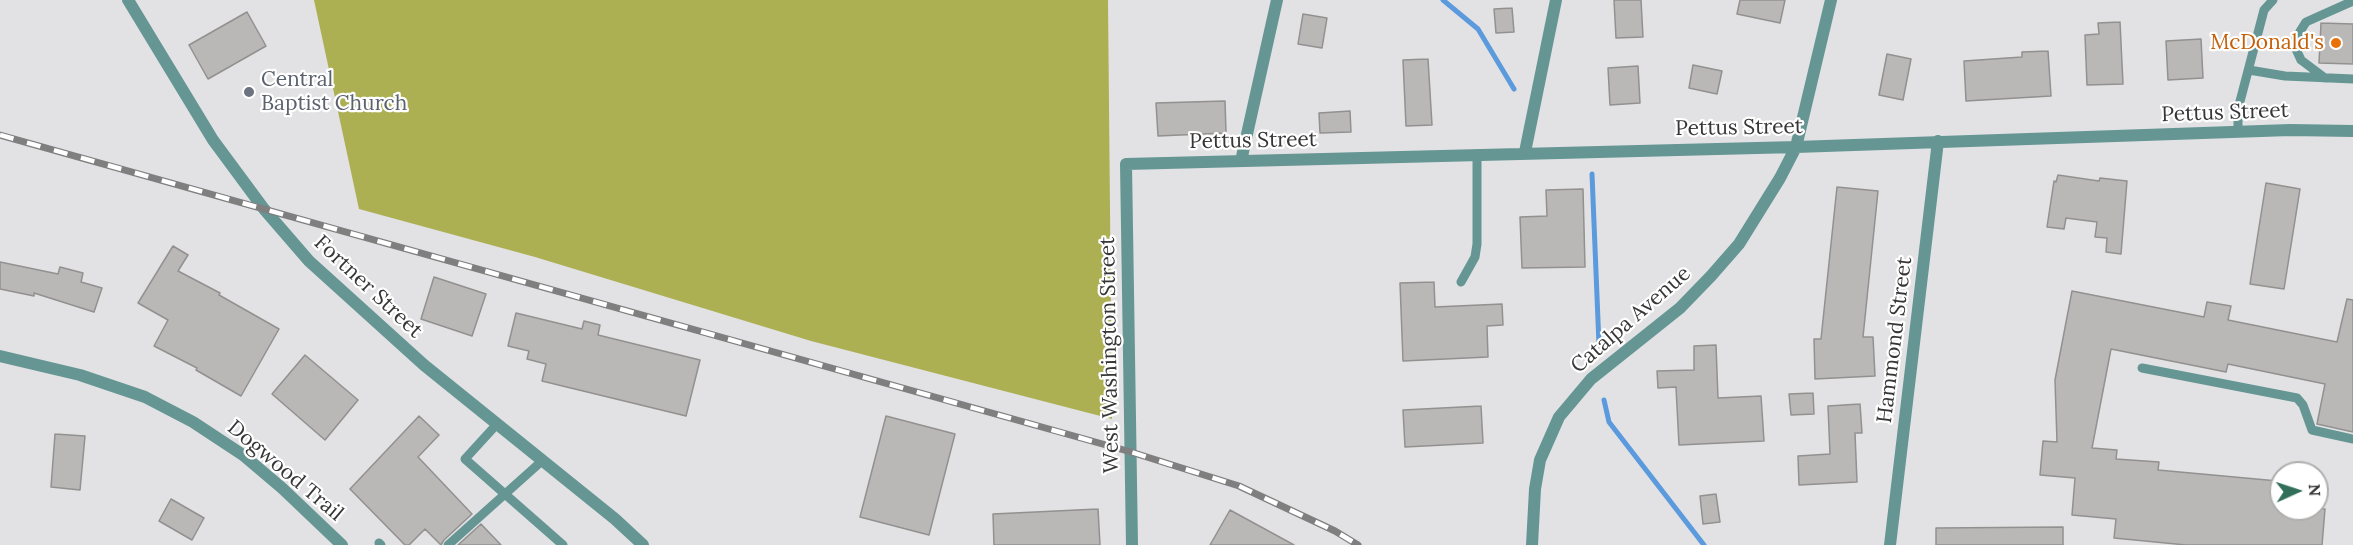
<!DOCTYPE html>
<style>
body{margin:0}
#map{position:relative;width:2353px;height:545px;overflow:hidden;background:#e2e2e4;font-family:Lora,serif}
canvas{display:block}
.north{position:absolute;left:2269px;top:461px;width:60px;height:60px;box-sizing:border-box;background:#fff;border:2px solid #afafaf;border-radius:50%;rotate:87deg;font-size:16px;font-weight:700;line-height:24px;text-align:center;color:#363637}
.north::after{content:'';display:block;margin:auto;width:21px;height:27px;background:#326f5a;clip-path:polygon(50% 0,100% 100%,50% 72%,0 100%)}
</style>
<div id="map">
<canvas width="2353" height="545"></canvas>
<div class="north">N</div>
</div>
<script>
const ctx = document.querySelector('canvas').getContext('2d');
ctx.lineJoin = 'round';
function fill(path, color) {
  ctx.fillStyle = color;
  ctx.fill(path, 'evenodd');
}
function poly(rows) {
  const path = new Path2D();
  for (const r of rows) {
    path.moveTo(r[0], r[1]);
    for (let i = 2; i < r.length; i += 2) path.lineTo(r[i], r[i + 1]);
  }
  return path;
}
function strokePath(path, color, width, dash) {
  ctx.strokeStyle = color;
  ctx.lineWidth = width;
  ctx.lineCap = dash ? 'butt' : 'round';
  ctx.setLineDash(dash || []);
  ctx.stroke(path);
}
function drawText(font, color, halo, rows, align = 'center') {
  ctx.font = font + ' Lora,serif';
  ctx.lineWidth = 4.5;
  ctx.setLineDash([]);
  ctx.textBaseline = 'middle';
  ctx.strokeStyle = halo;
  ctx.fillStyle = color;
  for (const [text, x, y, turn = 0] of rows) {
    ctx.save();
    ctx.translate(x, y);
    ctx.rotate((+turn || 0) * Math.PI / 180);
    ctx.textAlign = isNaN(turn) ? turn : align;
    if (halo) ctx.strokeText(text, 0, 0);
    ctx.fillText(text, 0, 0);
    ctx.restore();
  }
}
const forest = poly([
 [314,0,1108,0,1112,419,811,341,535,257,359,209]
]);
const stream = poly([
 [1443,0,1478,29,1514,89],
 [1592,174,1599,345],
 [1604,400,1609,422,1704,545]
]);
const building = poly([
 [1614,0,1641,0,1643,37,1616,38,1614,0],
 [1740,0,1785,0,1780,23,1737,14,1740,0],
 [1512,8,1514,32,1496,33,1494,9,1512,8],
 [247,12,266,46,208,79,189,45,247,12],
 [1303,14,1327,18,1322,48,1298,44,1303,14],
 [2120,22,2123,84,2087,85,2085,35,2099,34,2098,23,2120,22],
 [2321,23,2353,24,2353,64,2319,63,2321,23],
 [2201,39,2203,78,2168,80,2166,41,2201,39],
 [2048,51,2051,96,1966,101,1964,61,2022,57,2022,52,2048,51],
 [1887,54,1911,59,1903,100,1879,95,1887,54],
 [1428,59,1432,125,1406,126,1403,60,1428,59],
 [1693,65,1722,71,1717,94,1689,88,1693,65],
 [1638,66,1640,103,1610,105,1608,68,1638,66],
 [1225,101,1226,133,1158,136,1156,103,1225,101],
 [1350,111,1351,132,1320,133,1319,113,1350,111],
 [2058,175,2099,181,2100,178,2127,181,2121,254,2106,252,2107,238,2095,237,2097,222,2066,218,2064,229,2047,227,2054,181,2056,182,2058,175],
 [2266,183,2300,189,2284,289,2250,284,2266,183],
 [1837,187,1878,191,1863,337,1873,337,1875,376,1815,379,1814,339,1821,339,1837,187],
 [1583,189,1585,267,1522,268,1520,217,1547,216,1546,190,1583,189],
 [173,246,188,255,178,271,220,293,219,295,279,329,241,396,196,370,197,368,154,346,168,320,138,303,173,246],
 [0,262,58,274,60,267,83,273,81,282,102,288,94,312,34,293,34,296,0,289,0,262],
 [434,277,486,294,472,336,421,319,434,277],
 [1434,282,1435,307,1502,304,1503,325,1487,326,1488,357,1403,361,1400,283,1434,282],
 [2072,291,2204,317,2207,302,2231,306,2228,320,2337,342,2347,299,2353,300,2353,432,2317,424,2325,384,2228,364,2226,372,2111,349,2092,448,2117,450,2116,459,2159,462,2158,470,2278,481,2276,501,2281,502,2281,509,2325,509,2322,545,2186,545,2114,538,2116,519,2072,515,2075,478,2040,475,2043,441,2057,442,2055,380,2072,291],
 [516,313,582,329,584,321,600,325,598,335,700,360,686,416,542,381,546,364,527,359,529,351,508,346,516,313],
 [1716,345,1718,398,1761,396,1764,441,1679,445,1676,387,1658,388,1657,371,1694,370,1694,346,1716,345],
 [305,355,358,400,325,440,272,394,305,355],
 [1813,393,1814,414,1791,415,1789,394,1813,393],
 [1860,404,1862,433,1855,433,1857,482,1799,485,1798,456,1830,454,1828,406,1860,404],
 [1481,406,1483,443,1405,447,1403,410,1481,406],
 [419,416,439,435,418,457,472,514,444,540,441,545,425,529,409,545,405,545,350,489,419,416],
 [886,416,955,434,929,535,860,517,886,416],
 [55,434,85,436,80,490,51,487,55,434],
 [1716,494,1720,522,1703,524,1700,496,1716,494],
 [171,499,204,518,192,540,159,521,171,499],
 [1098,509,1100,545,994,545,993,514,1098,509],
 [1230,510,1294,545,1210,545,1230,510],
 [481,524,501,545,458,545,481,524],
 [2063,527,2063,545,1936,545,1936,528,2063,527]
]);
const service = poly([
 [2249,70,2285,76,2353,79],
 [2325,78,2301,60,2295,47,2296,38,2306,22,2353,1],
 [2238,131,2238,109,2264,10,2273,0],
 [1461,282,1475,257,1477,244,1477,155],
 [2142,368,2297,398,2303,405,2312,430,2353,439],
 [497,424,465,459,563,545],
 [379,543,381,545],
 [448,545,543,460]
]);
const minor = poly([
 [1525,152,1556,0],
 [1241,161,1277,0],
 [0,356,80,375,145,397,193,422,243,455,282,488,342,545],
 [1132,545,1126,164,1796,147,2290,130,2353,131],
 [1532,545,1535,489,1540,460,1559,417,1591,379,1680,308,1711,276,1739,244,1780,178,1796,147,1831,0],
 [1890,545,1938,141]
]);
const tertiary = poly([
 [128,0,213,140,264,209,309,261,424,365,615,519,643,545]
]);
const rail = poly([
 [0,135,1131,452,1239,486,1335,531,1358,545]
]);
const markers = [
 [2336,43,6,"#e8710a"],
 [249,92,6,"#6b7280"]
];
const foodNames = [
 ["McDonald's",2324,43]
];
const worshipNames = [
 ["Central",261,80],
 ["Baptist Church",261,104]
];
const streetNames = [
 ["Pettus Street",2225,113,-2],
 ["Pettus Street",1739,128,-1],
 ["Pettus Street",1253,141,-1],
 ["Fortner Street",368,287,43],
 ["Catalpa Avenue",1631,320,-41],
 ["Hammond Street",1895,340,-83],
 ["West Washington Street",1110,355,-91],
 ["Dogwood Trail",285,471,40]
];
fill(forest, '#acb053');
strokePath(stream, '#5b9adc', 5);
fill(building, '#bab8b7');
strokePath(building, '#929190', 1.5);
strokePath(service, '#659694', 9);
strokePath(minor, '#659694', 12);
strokePath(tertiary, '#659694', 12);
strokePath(rail, '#7f7f80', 7);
strokePath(rail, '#fff', 4.5, [14]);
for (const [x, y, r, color] of markers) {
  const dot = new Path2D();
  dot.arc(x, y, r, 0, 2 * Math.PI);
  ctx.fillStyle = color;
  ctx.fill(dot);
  strokePath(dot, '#fff', 2);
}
drawText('21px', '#c56008', '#fff', foodNames, 'right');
drawText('21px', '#5b616d', '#fff', worshipNames, 'left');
drawText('21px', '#363637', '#fff', streetNames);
</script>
